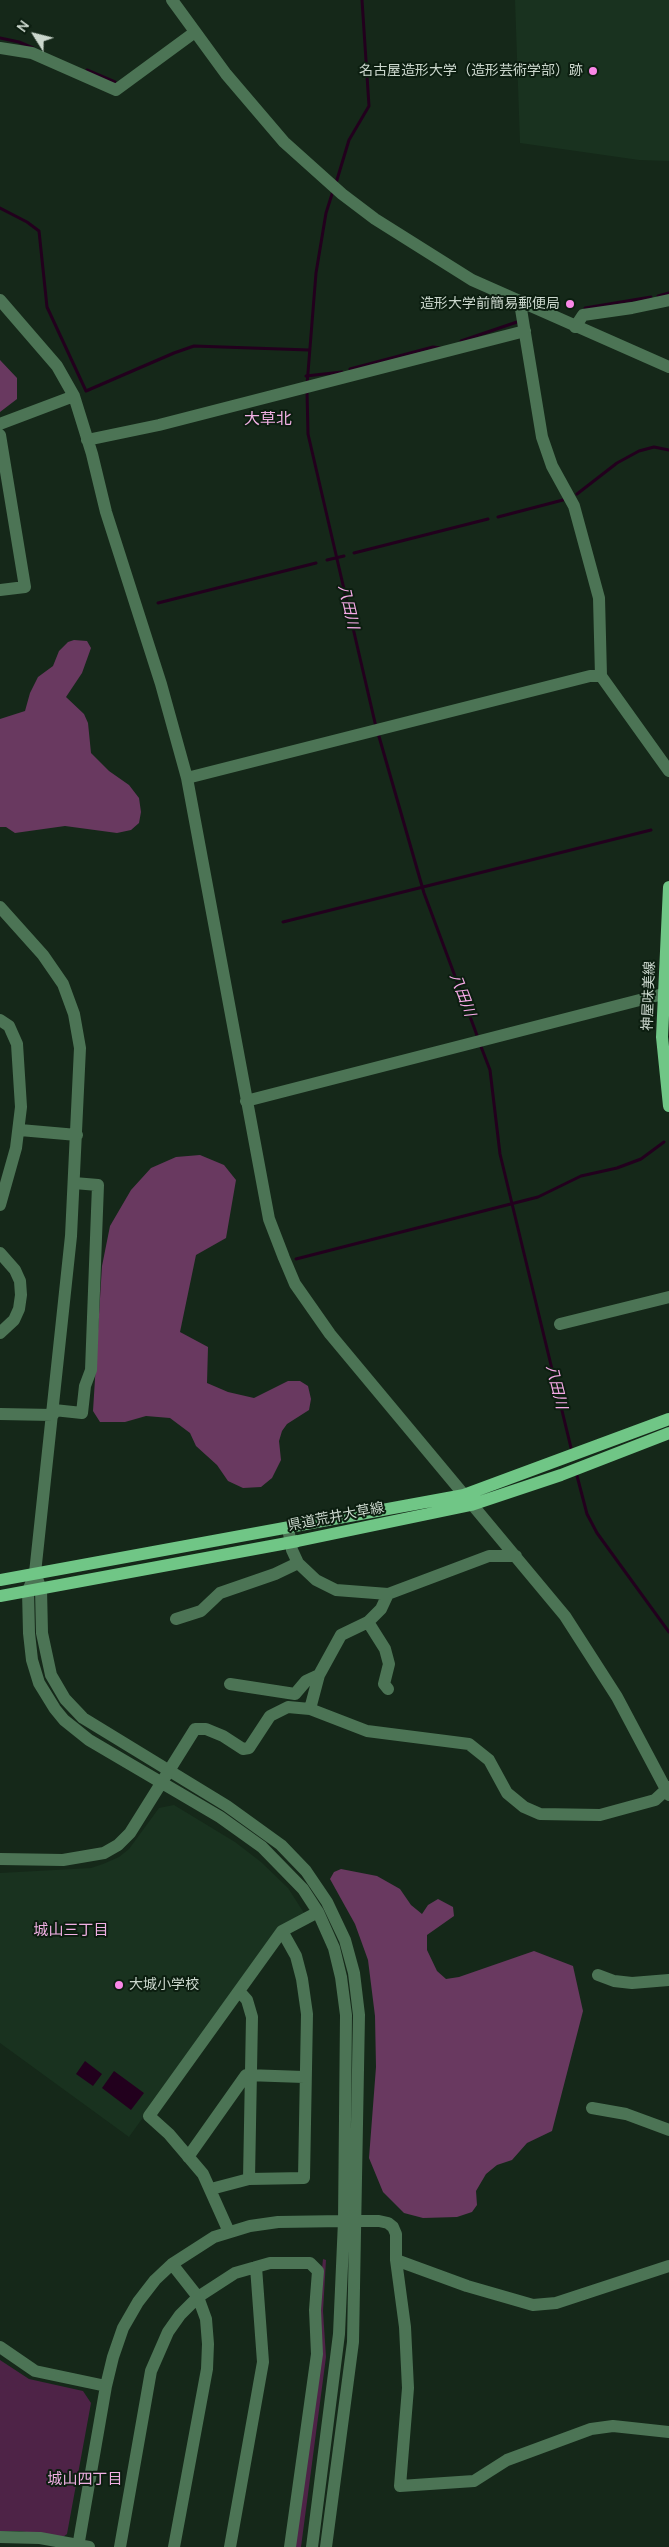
<!DOCTYPE html>
<meta charset="utf-8">
<style>
body{margin:0}
#map{position:relative;width:669px;height:2547px;overflow:hidden;background:#152819;font-family:Manrope,sans-serif}
canvas{display:block}
.north{position:absolute;left:10px;top:10px;width:50px;height:50px;-webkit-text-stroke:4px #0c1e10;paint-order:stroke;rotate:306deg;font-size:14px;font-weight:700;line-height:20px;text-align:center;color:#cbd7cd}
.north::after{content:'';display:block;margin:auto;width:18px;height:22px;background:#cbd7cd;clip-path:polygon(50% 0,100% 100%,50% 72%,0 100%)}
</style>
<div id="map">
<canvas width="669" height="2547"></canvas>
<div class="north">N</div>
</div>
<script>
const ctx = document.querySelector('canvas').getContext('2d');
ctx.lineJoin = 'round';
function fill(path, color) {
  ctx.fillStyle = color;
  ctx.fill(path, 'evenodd');
}
function poly(rows) {
  const path = new Path2D();
  for (const r of rows) {
    path.moveTo(r[0], r[1]);
    for (let i = 2; i < r.length; i += 2) path.lineTo(r[i], r[i + 1]);
  }
  return path;
}
function strokePath(path, color, width, dash) {
  ctx.strokeStyle = color;
  ctx.lineWidth = width;
  ctx.lineCap = dash ? 'butt' : 'round';
  ctx.setLineDash(dash || []);
  ctx.stroke(path);
}
function drawText(font, color, halo, rows, align = 'center') {
  ctx.font = font + ' Manrope,"Noto Sans JP",sans-serif';
  ctx.lineWidth = 4;
  ctx.setLineDash([]);
  ctx.textBaseline = 'middle';
  ctx.strokeStyle = halo;
  ctx.fillStyle = color;
  for (const [text, x, y, turn = 0] of rows) {
    ctx.save();
    ctx.translate(x, y);
    ctx.rotate((+turn || 0) * Math.PI / 180);
    ctx.textAlign = isNaN(turn) ? turn : align;
    if (halo) ctx.strokeText(text, 0, 0);
    ctx.fillText(text, 0, 0);
    ctx.restore();
  }
}
const built = poly([
 [515,0,669,0,669,161,639,160,520,143],
 [174,1805,235,1842,261,1862,288,1888,304,1913,279,1928,129,2137,0,2043,0,1873,91,1868,103,1864,119,1857,129,1849,159,1808]
]);
const green = poly([
 [323,2259,326,2260,323,2311,326,2357,301,2547,294,2547],
 [0,2360,29,2379,83,2391,91,2403,67,2534,63,2537,19,2531,0,2531]
]);
const forest = poly([
 [0,360,17,378,17,399,0,412],
 [74,640,87,641,91,648,82,673,66,697,84,714,88,723,91,753,109,771,129,785,139,798,141,812,139,823,131,830,117,833,65,826,15,833,6,827,0,827,0,719,25,711,30,693,38,677,53,666,59,651,68,642],
 [200,1155,224,1165,236,1180,226,1238,196,1255,180,1332,208,1347,207,1383,228,1392,254,1398,288,1381,300,1381,308,1386,311,1399,309,1410,287,1424,282,1431,279,1441,281,1460,272,1478,261,1487,243,1488,228,1481,217,1465,196,1446,190,1433,170,1418,146,1416,125,1422,100,1422,93,1411,102,1266,110,1226,131,1190,151,1168,176,1157],
 [341,1869,377,1876,400,1889,411,1905,422,1914,428,1905,438,1899,453,1907,454,1916,427,1935,427,1950,437,1971,446,1979,459,1977,534,1951,573,1966,583,2011,552,2131,527,2143,512,2160,497,2165,486,2174,476,2191,477,2205,472,2212,457,2217,423,2218,404,2213,383,2192,369,2158,376,2067,375,2016,368,1960,355,1924,330,1879,334,1872]
]);
const water = poly([
 [85,2061,102,2074,93,2086,76,2074],
 [114,2071,144,2093,131,2110,102,2088]
]);
const stream = poly([
 [0,38,19,42,33,48],
 [87,70,115,82],
 [336,183,349,140,369,106,362,0],
 [0,208,27,222,39,231,47,307,86,391,174,353,194,346,309,350],
 [658,296,669,293],
 [585,308,651,297],
 [461,341,517,322],
 [350,369,433,347,441,348],
 [306,376,342,372],
 [307,385,316,273,326,213,333,191],
 [307,391,308,434,376,727],
 [577,494,617,463,639,451,654,447,669,450],
 [498,517,563,500],
 [354,553,488,519],
 [327,560,344,556],
 [158,603,316,563],
 [378,733,424,893,478,1038],
 [283,922,651,830],
 [480,1044,490,1070,500,1154,572,1452],
 [296,1259,538,1197,581,1176,617,1168,641,1159,664,1142],
 [576,1472,587,1514,597,1533,669,1632]
]);
const minor = poly([
 [172,0,226,74,284,142,342,194,375,219,472,280,669,367],
 [0,48,32,53,116,90,195,32],
 [0,300,57,366,74,396,92,454,106,512,161,684,187,778,269,1219,284,1258,295,1284,330,1334,565,1616,617,1697,669,1795],
 [520,303,542,437,552,466,574,506,599,598,601,676,669,771],
 [575,327,583,315,632,308,669,300],
 [0,424,74,396],
 [0,435,25,587,0,590],
 [87,440,159,425,525,331],
 [187,778,590,676,601,676],
 [0,907,43,955,63,984,74,1014,80,1048,71,1236,35,1573,41,1589,42,1633,51,1675,65,1699,83,1718,227,1806,281,1845,306,1871,327,1902,345,1940,354,1973,359,2015,353,2342,326,2547],
 [0,1020,9,1026,17,1044,21,1107,16,1148,0,1205],
 [246,1101,663,994],
 [20,1130,77,1135],
 [0,1253,15,1270,20,1281,21,1295,19,1309,14,1320,0,1333],
 [560,1324,669,1297],
 [54,1410,82,1413,85,1386,91,1370,98,1185,74,1183],
 [0,1414,53,1415],
 [288,1528,292,1550,298,1563,316,1580,336,1590,388,1594,489,1556,516,1556],
 [32,1581,28,1591,29,1633,32,1660,39,1683,55,1709,64,1720,89,1740,220,1817,262,1847,303,1889,318,1912,334,1948,341,1977,346,2015,344,2221,339,2334,312,2547],
 [176,1619,201,1611,220,1593,275,1574,298,1563],
 [368,1622,385,1649,389,1664,384,1684,388,1689],
 [230,1684,295,1694,306,1681,319,1675,341,1635,368,1622,381,1609,388,1594],
 [310,1709,319,1675],
 [0,1859,63,1860,104,1853,118,1845,130,1833,195,1729,206,1729,223,1736,243,1749,249,1748,270,1716,288,1707,310,1709,367,1731,469,1744,489,1760,507,1793,524,1807,540,1814,600,1815,655,1800,669,1787],
 [598,1975,614,1981,632,1983,669,1980],
 [239,1991,247,2000,252,2017,249,2179],
 [592,2108,626,2114,669,2130],
 [188,2157,246,2075,304,2077],
 [211,2189,249,2179,304,2178,307,2014,302,1979,296,1956,282,1931],
 [229,2232,203,2174,169,2134,149,2116,282,1931,318,1912],
 [396,2260,467,2286,533,2305,556,2303,669,2266],
 [172,2264,198,2297,206,2319,208,2344,207,2369,174,2547],
 [0,2347,35,2371,106,2386],
 [0,2537,40,2538,89,2547],
 [78,2547,106,2386,113,2357,123,2328,138,2302,155,2280,172,2264,214,2237,250,2226,278,2222,344,2221,379,2221,388,2223,393,2227,396,2234,396,2260,405,2327,408,2388,400,2486,474,2481,507,2460,591,2429,613,2426,669,2432],
 [120,2547,151,2371,168,2332,180,2315,198,2297,235,2273,270,2263,310,2263,318,2271,315,2310,317,2354,290,2547],
 [230,2547,263,2362,256,2267]
]);
const major = poly([
 [669,887,662,1037,669,1106],
 [0,1580,464,1495,669,1419],
 [0,1596,298,1541,471,1505,561,1475,669,1433]
]);
const markers = [
 [593,71,5,"#fa87e7"],
 [570,304,5,"#fa87e7"],
 [119,1985,5,"#fa87e7"]
];
const poiNames = [
 ["名古屋造形大学（造形芸術学部）跡",583,71],
 ["造形大学前簡易郵便局",560,304],
 ["大城小学校",129,1985,"left"]
];
const streetNames = [
 ["神屋味美線",649,996,-88],
 ["県道荒井大草線",336,1517,-11]
];
const waterNames = [
 ["八田川",348,607,77],
 ["八田川",462,995,69],
 ["八田川",556,1387,76]
];
const neighbourhoodNames = [
 ["城山三丁目",71,1931],
 ["城山四丁目",85,2480]
];
const quarterNames = [
 ["大草北",268,420]
];
fill(built, '#19321f');
fill(green, '#4e2347');
fill(forest, '#693960');
fill(water, '#22001d');
strokePath(stream, '#22001d', 3);
strokePath(minor, '#4c7455', 12);
strokePath(major, '#70c686', 12);
for (const [x, y, r, color] of markers) {
  const dot = new Path2D();
  dot.arc(x, y, r, 0, 2 * Math.PI);
  ctx.fillStyle = color;
  ctx.fill(dot);
  strokePath(dot, '#0c1e10', 2);
}
drawText('14px', '#cbd7cd', '#0c1e10', poiNames, 'right');
drawText('14px', '#cbd7cd', '#0c1e10', streetNames);
drawText('italic 15px', '#f6aae7', '#0c1e10', waterNames);
drawText('15px', '#f1b0e4', '#0c1e10', neighbourhoodNames);
drawText('16px', '#f1b0e4', '#0c1e10', quarterNames);
</script>
